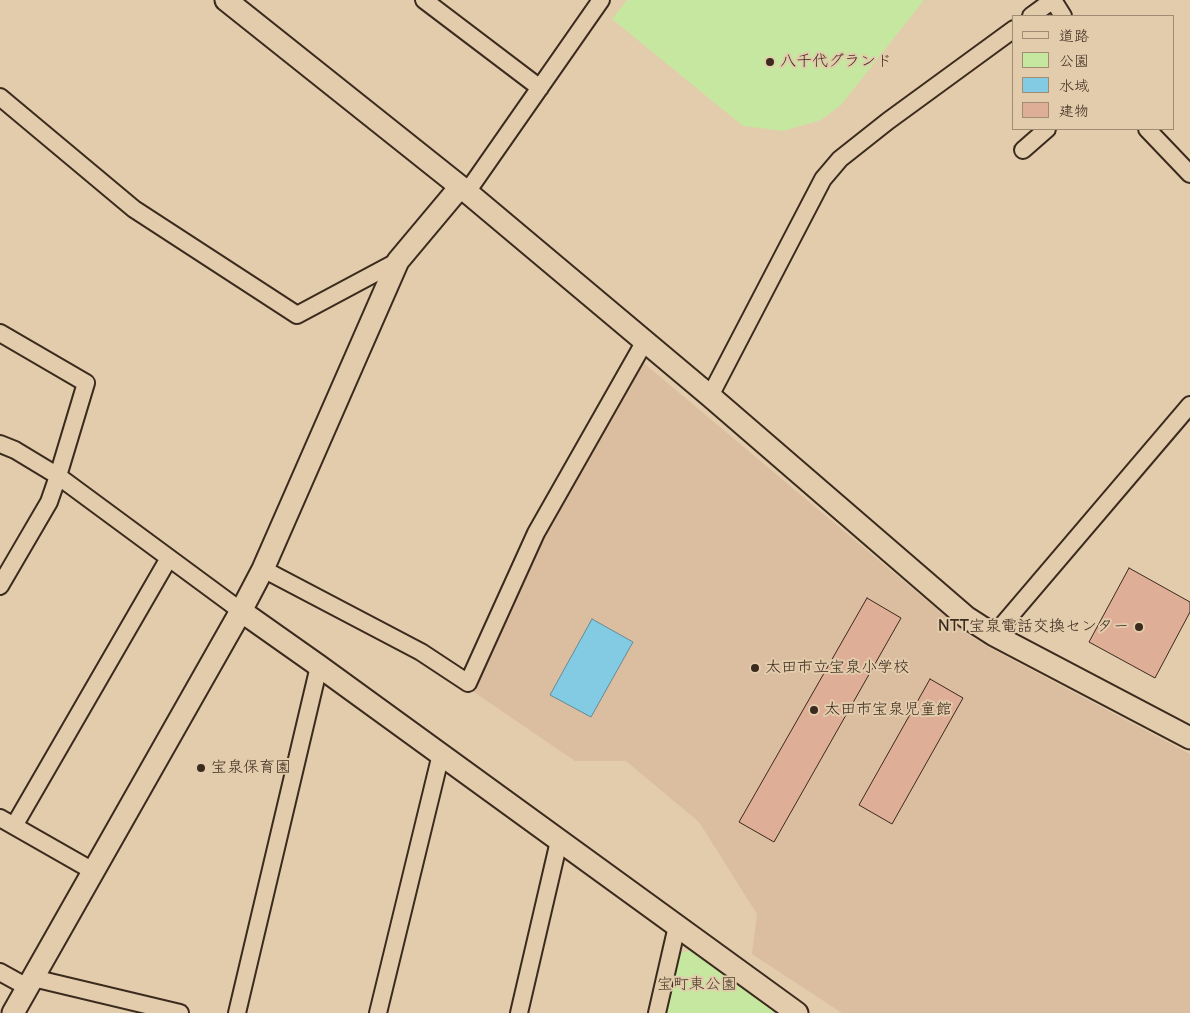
<!DOCTYPE html>
<meta charset="utf-8">
<style>
body{margin:0}
#map{position:relative;width:1190px;height:1013px;overflow:hidden;background:#e3ccac;font-family:"Balsamiq Sans","Klee One",sans-serif}
canvas{display:block}
.legend{position:absolute;left:1012px;top:15px;width:162px;height:115px;box-sizing:border-box;background:#e3ccac;border:1px solid #a08b73;margin:0;padding:6px 9px;list-style:none;font-size:15px;color:#3b2a1e}
.legend li{display:flex;align-items:center;gap:10px;height:25px}
.legend b{width:25px;border:1px solid #a08b73}
</style>
<div id="map">
<canvas width="1190" height="1013"></canvas>
<ul class="legend">
<li><b style="height:6px;background:#e3ccac"></b>道路</li>
<li><b style="height:14px;background:#c6e79f"></b>公園</li>
<li><b style="height:14px;background:#82cbe3"></b>水域</li>
<li><b style="height:14px;background:#dfae96"></b>建物</li>
</ul>
</div>
<script>
const ctx = document.querySelector('canvas').getContext('2d');
ctx.lineJoin = 'round';
function fill(path, color) {
  ctx.fillStyle = color;
  ctx.fill(path, 'evenodd');
}
function poly(rows) {
  const path = new Path2D();
  for (const r of rows) {
    path.moveTo(r[0], r[1]);
    for (let i = 2; i < r.length; i += 2) path.lineTo(r[i], r[i + 1]);
  }
  return path;
}
function strokePath(path, color, width, dash) {
  ctx.strokeStyle = color;
  ctx.lineWidth = width;
  ctx.lineCap = dash ? 'butt' : 'round';
  ctx.setLineDash(dash || []);
  ctx.stroke(path);
}
function drawText(font, color, halo, rows, align = 'center') {
  ctx.font = font + ' "Balsamiq Sans","Klee One",sans-serif';
  ctx.lineWidth = 4;
  ctx.setLineDash([]);
  ctx.textBaseline = 'middle';
  ctx.strokeStyle = halo;
  ctx.fillStyle = color;
  for (const [text, x, y, turn = 0] of rows) {
    ctx.save();
    ctx.translate(x, y);
    ctx.rotate((+turn || 0) * Math.PI / 180);
    ctx.textAlign = isNaN(turn) ? turn : align;
    if (halo) ctx.strokeText(text, 0, 0);
    ctx.fillText(text, 0, 0);
    ctx.restore();
  }
}
const built = poly([
 [640,360,963,631,988,647,1190,754,1190,1013,842,1013,752,954,757,914,699,822,626,761,575,761,471,690,541,535]
]);
const green = poly([
 [627,0,924,0,841,105,821,120,783,131,743,126,612,19],
 [692,949,771,1007,773,1013,664,1013,677,955]
]);
const water = poly([
 [592,619,633,642,591,717,550,695,592,619]
]);
const building = poly([
 [1129,568,1190,602,1190,612,1155,678,1089,642,1129,568],
 [867,598,901,618,774,842,739,822,867,598],
 [930,679,963,698,892,824,859,805,930,679]
]);
const minor = poly([
 [424,0,540,88],
 [1053,0,1063,16],
 [1031,16,1053,0],
 [0,97,134,209,297,315,398,261],
 [1147,129,1190,174],
 [1023,150,1047,129],
 [467,192,601,0],
 [0,333,86,383,58,476,49,502,0,586],
 [710,396,823,179,840,159,888,121,1014,29],
 [0,444,15,450,58,476,241,611],
 [263,569,421,652,468,683,536,533,645,341],
 [994,635,1190,405],
 [0,818,93,871],
 [14,826,169,558],
 [0,972,27,987],
 [33,978,180,1013],
 [237,1013,319,666],
 [378,1013,441,754],
 [519,1013,559,841],
 [657,1013,677,926]
]);
const tertiary = poly([
 [226,0,467,192,710,396,966,617,994,635,1190,738],
 [241,611,319,666,797,1013],
 [13,1013,241,611,263,569,398,261,460,187]
]);
const markers = [
 [770,62,5,"#3b2a1e"],
 [1139,627,5,"#3b2a1e"],
 [755,668,5,"#3b2a1e"],
 [814,710,5,"#3b2a1e"],
 [201,768,5,"#3b2a1e"]
];
const poiNames = [
 ["八千代グランド",780,62],
 ["NTT宝泉電話交換センター",1129,627,"right"],
 ["太田市立宝泉小学校",765,668],
 ["太田市宝泉児童館",824,710],
 ["宝泉保育園",211,768]
];
const parkNames = [
 ["宝町東公園",697,985]
];
fill(built, '#dbbda0');
fill(green, '#c6e79f');
fill(water, '#82cbe3');
strokePath(water, '#668b94', 1);
fill(building, '#dfae96');
strokePath(building, '#3b2a1e', 1);
strokePath(minor, '#3b2a1e', 20);
strokePath(tertiary, '#3b2a1e', 25);
strokePath(minor, '#e3ccac', 16);
strokePath(tertiary, '#e3ccac', 21);
for (const [x, y, r, color] of markers) {
  const dot = new Path2D();
  dot.arc(x, y, r, 0, 2 * Math.PI);
  ctx.fillStyle = color;
  ctx.fill(dot);
  strokePath(dot, '#e3ccac', 2);
}
drawText('16px', '#3b2a1e', '#e3ccac', poiNames, 'left');
drawText('16px', '#493d2b', '#e3ccac', parkNames);
</script>
